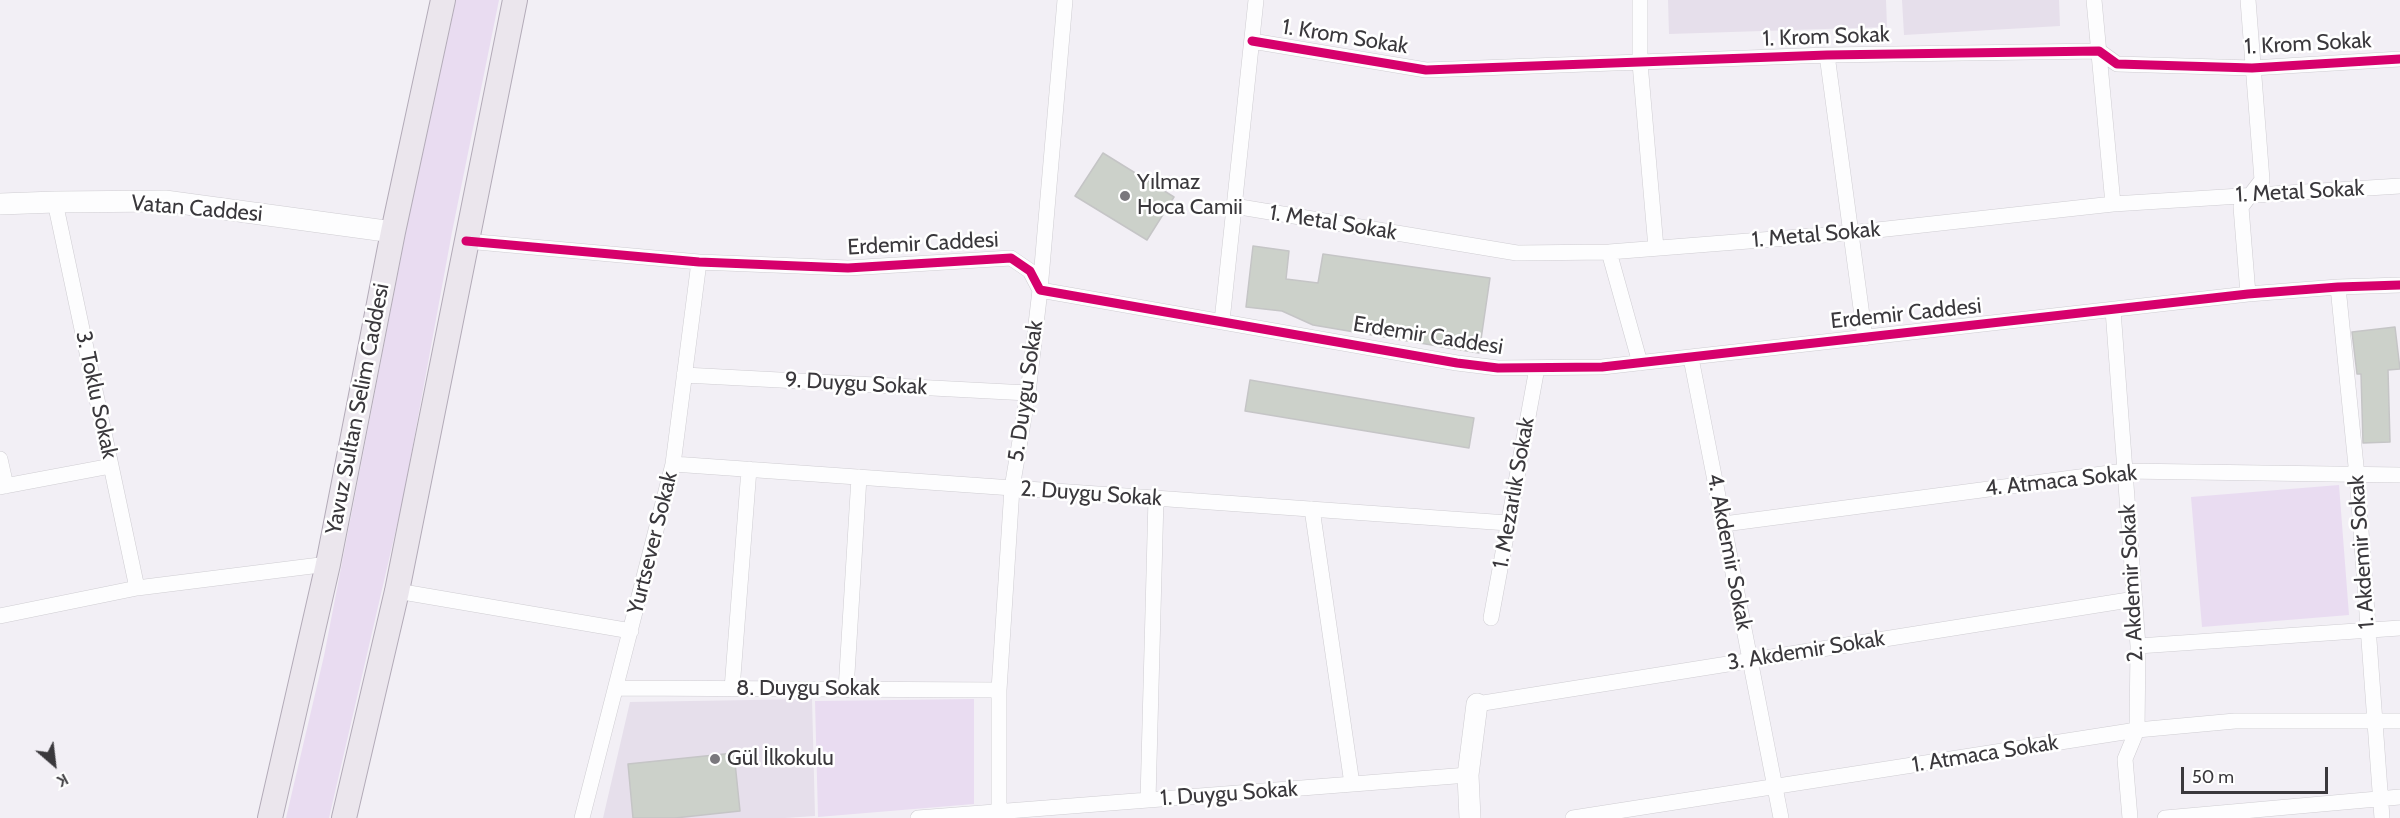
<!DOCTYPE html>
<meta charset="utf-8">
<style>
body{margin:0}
#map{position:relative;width:2400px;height:818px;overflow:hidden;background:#f2eff5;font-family:Cabin,sans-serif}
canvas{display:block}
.north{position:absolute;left:24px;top:734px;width:60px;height:60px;-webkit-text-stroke:4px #fff;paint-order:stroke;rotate:152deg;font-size:16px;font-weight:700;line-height:24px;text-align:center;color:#3a383c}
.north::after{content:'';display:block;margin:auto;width:21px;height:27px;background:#3a383c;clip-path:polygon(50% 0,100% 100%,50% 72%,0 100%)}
.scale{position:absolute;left:2181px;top:767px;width:147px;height:27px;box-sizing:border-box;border:3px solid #3a383c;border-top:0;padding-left:8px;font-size:18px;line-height:21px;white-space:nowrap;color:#3a383c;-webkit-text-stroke:4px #fff;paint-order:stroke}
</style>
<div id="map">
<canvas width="2400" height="818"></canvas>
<div class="north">K</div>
<div class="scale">50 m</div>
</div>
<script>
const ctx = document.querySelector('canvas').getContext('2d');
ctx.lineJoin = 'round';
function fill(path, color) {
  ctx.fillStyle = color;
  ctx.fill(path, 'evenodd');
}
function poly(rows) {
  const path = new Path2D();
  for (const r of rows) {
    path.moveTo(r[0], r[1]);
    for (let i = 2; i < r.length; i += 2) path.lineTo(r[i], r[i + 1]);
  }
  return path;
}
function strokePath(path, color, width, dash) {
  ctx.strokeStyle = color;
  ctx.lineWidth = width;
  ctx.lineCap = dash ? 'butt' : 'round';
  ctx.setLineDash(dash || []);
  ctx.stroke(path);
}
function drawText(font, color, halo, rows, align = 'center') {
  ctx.font = font + ' Cabin,sans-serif';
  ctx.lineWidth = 5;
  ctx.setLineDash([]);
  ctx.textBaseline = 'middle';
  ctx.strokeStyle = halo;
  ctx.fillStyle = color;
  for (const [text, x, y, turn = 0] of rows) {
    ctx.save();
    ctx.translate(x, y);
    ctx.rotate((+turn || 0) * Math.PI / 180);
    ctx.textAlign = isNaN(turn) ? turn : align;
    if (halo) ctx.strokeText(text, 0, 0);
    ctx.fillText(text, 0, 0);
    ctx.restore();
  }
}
const built = poly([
 [1668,0,1886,0,1887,27,1669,34],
 [1902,0,2059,0,2060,26,1904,35],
 [812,699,815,816,785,818,603,818,630,702]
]);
const green = poly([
 [456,0,499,0,452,232,403,499,329,818,286,818,324,656,407,226],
 [2339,485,2349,615,2202,627,2191,497],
 [974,699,974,804,818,817,815,701]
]);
const building = poly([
 [1103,153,1174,197,1147,240,1075,196,1103,153],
 [1253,246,1289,251,1286,279,1318,283,1323,254,1490,278,1479,353,1313,325,1282,311,1246,307,1253,246],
 [2395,327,2400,369,2388,370,2390,442,2363,443,2361,374,2357,374,2352,332,2395,327],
 [1250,380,1474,418,1469,448,1245,411,1250,380],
 [734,753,740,811,675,818,633,818,628,764,734,753]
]);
const street = poly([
 [1640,0,1640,63,1656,248],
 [2094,0,2113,204],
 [2248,0,2262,180,2241,207,2248,294],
 [1252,41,1426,70,1827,55,2099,51,2117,64,2252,68,2400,59],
 [1827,55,1865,338],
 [55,202,137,588],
 [1234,206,1517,253,1609,252,1850,233,2113,204,2400,186],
 [466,241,699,262,848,268,1011,258,1030,271,1040,290,1457,363,1498,368,1602,367,2248,294,2338,287,2400,285],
 [1609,252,1640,363],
 [2338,287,2357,476,2382,818],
 [2113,310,2138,646,2137,730,2125,759,2130,818],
 [1222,321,1256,0],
 [1691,358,1781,818],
 [684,375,1028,393],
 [0,459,6,486],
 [673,464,1508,523],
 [0,487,111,466],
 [1312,509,1352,784],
 [1724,524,2125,471,2400,475],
 [397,591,631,631],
 [0,616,137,588,328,564],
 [1491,618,1537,368],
 [2138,646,2400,628],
 [617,688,999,690],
 [732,689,749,469],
 [846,690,859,477],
 [1477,704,2135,599],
 [1148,800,1156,498],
 [582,818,673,464,699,262],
 [918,818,1468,775],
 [999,818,999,690,1012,488,1028,393,1040,290,1065,0],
 [1573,818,2137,730,2235,721,2400,721],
 [2165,818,2400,797]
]);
const secondary = poly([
 [0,204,55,202,165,201,393,232],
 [1470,818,1468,775,1477,704]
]);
const primary = poly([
 [270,818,328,564,393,232,443,0],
 [344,818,397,591,515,0]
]);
const cycleway = poly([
 [1252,41,1426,70,1827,55,2099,51,2117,64,2252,68,2400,59],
 [466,241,699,262,848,268,1011,258,1030,271,1040,290,1457,363,1498,368,1602,367,2248,294,2338,287,2400,285]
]);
const markers = [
 [1125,196,6,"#7a787d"],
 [715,759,6,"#7a787d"]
];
const streetNames = [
 ["1. Krom Sokak",1345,37,9],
 ["1. Krom Sokak",1826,37,-2],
 ["1. Krom Sokak",2308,44,-3],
 ["1. Metal Sokak",2300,192,-3],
 ["Vatan Caddesi",197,209,5],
 ["1. Metal Sokak",1333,223,9],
 ["1. Metal Sokak",1816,235,-5],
 ["Erdemir Caddesi",923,244,-3],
 ["Erdemir Caddesi",1906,314,-6],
 ["Erdemir Caddesi",1428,336,9],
 ["9. Duygu Sokak",856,384,3],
 ["5. Duygu Sokak",1026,391,-82],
 ["3. Toklu Sokak",96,395,78],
 ["Yavuz Sultan Selim Caddesi",358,409,-79],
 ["4. Atmaca Sokak",2061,481,-6],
 ["1. Mezarlık Sokak",1514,493,-80],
 ["2. Duygu Sokak",1091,494,4],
 ["Yurtsever Sokak",653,543,-76],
 ["4. Akdemir Sokak",1729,552,79],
 ["1. Akdemir Sokak",2362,552,-94],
 ["2. Akdemir Sokak",2132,583,-93],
 ["3. Akdemir Sokak",1806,651,-9],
 ["8. Duygu Sokak",808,689],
 ["1. Atmaca Sokak",1985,754,-9],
 ["1. Duygu Sokak",1229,794,-4]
];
const poiNames = [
 ["Yılmaz",1137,183],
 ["Hoca Camii",1137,208],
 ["Gül İlkokulu",727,759]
];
fill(built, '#e6dfeb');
fill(green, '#e9dcf1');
fill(building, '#ccd1ca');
strokePath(building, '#c5c5c6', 1.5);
strokePath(street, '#cfcdd2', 16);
strokePath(secondary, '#cfcdd2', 22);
strokePath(primary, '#b3abb8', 26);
strokePath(street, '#fdfdfe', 15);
strokePath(secondary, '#fdfdfe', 21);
strokePath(primary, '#ebe6ed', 24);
strokePath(cycleway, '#d6006c', 9);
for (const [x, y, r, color] of markers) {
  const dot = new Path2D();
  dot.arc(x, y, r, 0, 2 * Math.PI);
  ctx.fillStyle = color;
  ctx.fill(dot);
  strokePath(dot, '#fff', 2);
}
drawText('22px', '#3a383c', '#fff', streetNames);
drawText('22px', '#3a383c', '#fff', poiNames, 'left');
</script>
